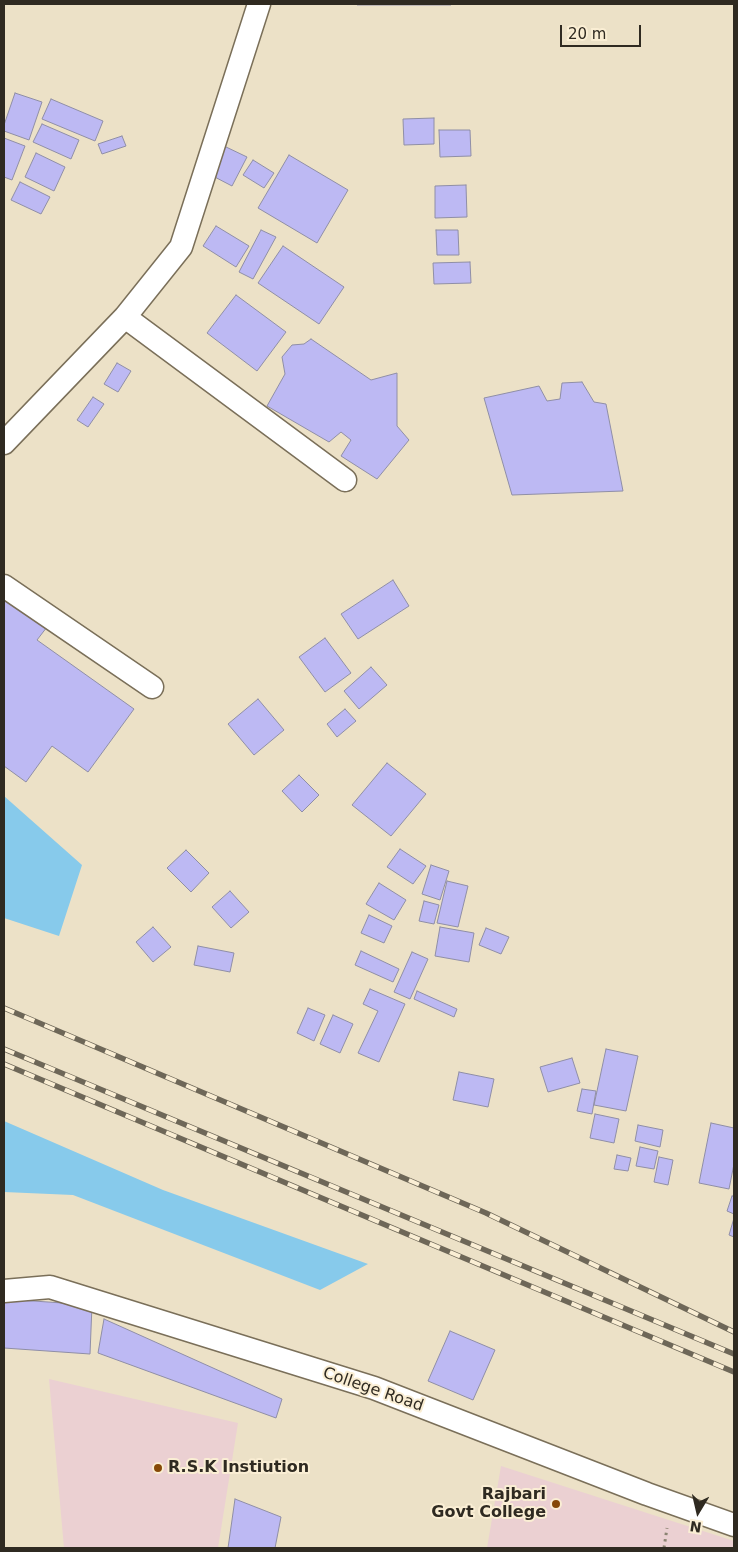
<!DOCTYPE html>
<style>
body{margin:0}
#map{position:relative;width:738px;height:1552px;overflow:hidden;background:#ece1c7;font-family:"DejaVu Sans",sans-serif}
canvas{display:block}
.frame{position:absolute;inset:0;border:5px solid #2f2a21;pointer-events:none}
.north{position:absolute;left:673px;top:1487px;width:50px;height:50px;-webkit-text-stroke:4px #faeed4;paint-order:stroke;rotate:189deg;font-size:14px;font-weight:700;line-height:20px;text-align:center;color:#2f2a21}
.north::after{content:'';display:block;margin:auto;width:18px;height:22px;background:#2f2a21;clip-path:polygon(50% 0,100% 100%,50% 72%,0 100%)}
.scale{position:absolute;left:560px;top:25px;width:81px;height:22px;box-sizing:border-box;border:2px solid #2f2a21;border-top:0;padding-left:6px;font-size:15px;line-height:18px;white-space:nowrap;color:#2f2a21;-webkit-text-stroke:4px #faeed4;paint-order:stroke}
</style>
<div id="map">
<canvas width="738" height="1552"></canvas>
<div class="frame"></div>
<div class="north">N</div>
<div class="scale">20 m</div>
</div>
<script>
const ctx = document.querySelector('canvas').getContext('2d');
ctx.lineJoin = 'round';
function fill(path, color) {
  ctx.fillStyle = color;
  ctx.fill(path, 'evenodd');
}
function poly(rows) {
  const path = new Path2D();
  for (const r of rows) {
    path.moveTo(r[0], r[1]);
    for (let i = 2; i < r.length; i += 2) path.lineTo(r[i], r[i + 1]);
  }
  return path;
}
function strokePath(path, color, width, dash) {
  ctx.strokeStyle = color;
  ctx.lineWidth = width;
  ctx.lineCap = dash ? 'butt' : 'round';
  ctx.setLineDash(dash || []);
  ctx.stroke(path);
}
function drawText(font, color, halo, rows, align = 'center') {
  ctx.font = font + ' "DejaVu Sans",sans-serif';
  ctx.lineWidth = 4;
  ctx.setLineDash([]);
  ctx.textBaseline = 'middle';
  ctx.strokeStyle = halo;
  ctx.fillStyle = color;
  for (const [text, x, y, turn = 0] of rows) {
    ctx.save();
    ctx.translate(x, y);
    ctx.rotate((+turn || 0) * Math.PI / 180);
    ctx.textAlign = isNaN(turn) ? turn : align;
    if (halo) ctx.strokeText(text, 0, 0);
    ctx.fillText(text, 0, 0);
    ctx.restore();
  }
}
const education = poly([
 [49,1379,238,1423,218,1548,64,1548],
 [501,1466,734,1541,734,1548,487,1548]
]);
const water = poly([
 [4,796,82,865,59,936,4,918],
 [4,1121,163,1190,368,1264,320,1290,73,1195,4,1192]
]);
const building = poly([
 [358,4,451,4,451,5,357,5,358,4],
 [15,93,42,102,29,140,4,131,4,125,15,93],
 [51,99,103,121,95,141,42,119,51,99],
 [434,118,434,144,404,145,403,119,434,118],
 [42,124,79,140,71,159,33,142,42,124],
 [439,130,470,130,471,156,440,157,439,130],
 [122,136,126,146,102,154,98,144,122,136],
 [4,138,25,146,12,180,4,177,4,138],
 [224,146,247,157,232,186,209,174,224,146],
 [36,153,65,167,54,191,25,177,36,153],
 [289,155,348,190,317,243,258,208,289,155],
 [253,160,274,173,264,188,243,175,253,160],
 [20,182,50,197,41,214,11,200,20,182],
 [466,185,467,217,435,218,435,186,466,185],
 [216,226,249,246,236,267,203,246,216,226],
 [261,230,276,237,253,279,239,272,261,230],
 [436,230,458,230,459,255,437,255,436,230],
 [283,246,344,287,319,324,258,283,283,246],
 [470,262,471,283,434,284,433,263,470,262],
 [236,295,286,332,257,371,207,333,236,295],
 [311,339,371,380,397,373,397,426,409,440,377,479,341,456,351,440,341,432,329,442,267,406,285,374,282,357,292,345,304,344,311,339],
 [117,363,131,371,118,392,104,384,117,363],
 [582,382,594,402,606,404,623,491,512,495,484,398,539,386,547,401,560,399,562,383,582,382],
 [93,397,104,404,88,427,77,420,93,397],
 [393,580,409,606,358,639,341,614,393,580],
 [4,597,47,627,37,640,134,709,88,772,52,746,26,782,4,766,4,597],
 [325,638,351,673,325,692,299,657,325,638],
 [371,667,387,685,359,709,344,691,371,667],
 [258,699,284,730,254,755,228,724,258,699],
 [345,709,356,721,337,737,327,724,345,709],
 [387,763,426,794,391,836,352,805,387,763],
 [299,775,319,795,302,812,282,791,299,775],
 [400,849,426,866,413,884,387,867,400,849],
 [186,850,209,873,191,892,167,868,186,850],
 [431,865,449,871,440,900,422,894,431,865],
 [447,881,468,886,458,927,437,923,447,881],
 [379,883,406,900,394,920,366,904,379,883],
 [230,891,249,912,231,928,212,907,230,891],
 [424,901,439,905,434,924,419,921,424,901],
 [369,915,392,926,384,943,361,933,369,915],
 [153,927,171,947,153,962,136,942,153,927],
 [440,927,474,933,469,962,435,956,440,927],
 [486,928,509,937,501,954,479,945,486,928],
 [198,946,234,953,230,972,194,965,198,946],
 [361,951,399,969,393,982,355,965,361,951],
 [412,952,428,959,410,999,394,992,412,952],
 [370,989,405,1004,379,1062,358,1053,378,1011,363,1004,370,989],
 [417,991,457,1009,454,1017,414,999,417,991],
 [308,1008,325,1015,314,1041,297,1033,308,1008],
 [333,1015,353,1024,340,1053,320,1044,333,1015],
 [606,1049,638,1056,626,1111,594,1105,606,1049],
 [572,1058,580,1083,548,1092,540,1067,572,1058],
 [459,1072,494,1079,488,1107,453,1100,459,1072],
 [582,1089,596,1091,592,1114,577,1111,582,1089],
 [595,1114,619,1119,614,1143,590,1138,595,1114],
 [711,1123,734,1128,734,1164,729,1189,699,1183,711,1123],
 [638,1125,663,1130,660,1147,635,1141,638,1125],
 [640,1147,658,1151,654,1169,636,1166,640,1147],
 [617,1155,631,1158,628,1171,614,1169,617,1155],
 [659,1157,673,1160,668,1185,654,1182,659,1157],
 [732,1196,734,1196,734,1214,727,1211,732,1196],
 [734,1218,734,1237,729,1235,734,1218],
 [4,1299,92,1305,90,1354,4,1348,4,1299],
 [104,1319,282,1399,276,1418,98,1353,104,1319],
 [450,1331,495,1350,473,1400,428,1381,450,1331],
 [235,1499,281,1517,275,1548,228,1548,235,1499]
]);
const path = poly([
 [664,1548,667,1528]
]);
const minor = poly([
 [125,317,345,480],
 [4,443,125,317,181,247,259,4],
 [4,586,152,687],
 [4,1291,50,1287,374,1388,647,1494,734,1525]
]);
const rail = poly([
 [4,1008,486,1213,734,1332],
 [4,1049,734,1354],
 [4,1064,734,1372]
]);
const markers = [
 [158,1468,5,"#864907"],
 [556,1504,5,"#864907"]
];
const streetNames = [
 ["College Road",373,1390,19]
];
const poiNames = [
 ["R.S.K Instiution",168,1468],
 ["Rajbari",546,1495,"right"],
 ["Govt College",546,1513,"right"]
];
fill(education, '#ebd0d2');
fill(water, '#87caeb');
fill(building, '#bdb9f3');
strokePath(building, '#8f8ea6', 1);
strokePath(minor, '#7a6f59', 25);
strokePath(path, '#8b8372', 3, [2.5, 4]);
strokePath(minor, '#fff', 22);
strokePath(rail, '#6e6758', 5.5);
strokePath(rail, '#faeed4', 4, [11]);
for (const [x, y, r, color] of markers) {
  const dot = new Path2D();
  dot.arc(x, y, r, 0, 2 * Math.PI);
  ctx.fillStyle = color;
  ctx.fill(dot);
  strokePath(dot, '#faeed4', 2);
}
drawText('16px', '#2f2a21', '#faeed4', streetNames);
drawText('bold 16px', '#2f2a21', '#faeed4', poiNames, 'left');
</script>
